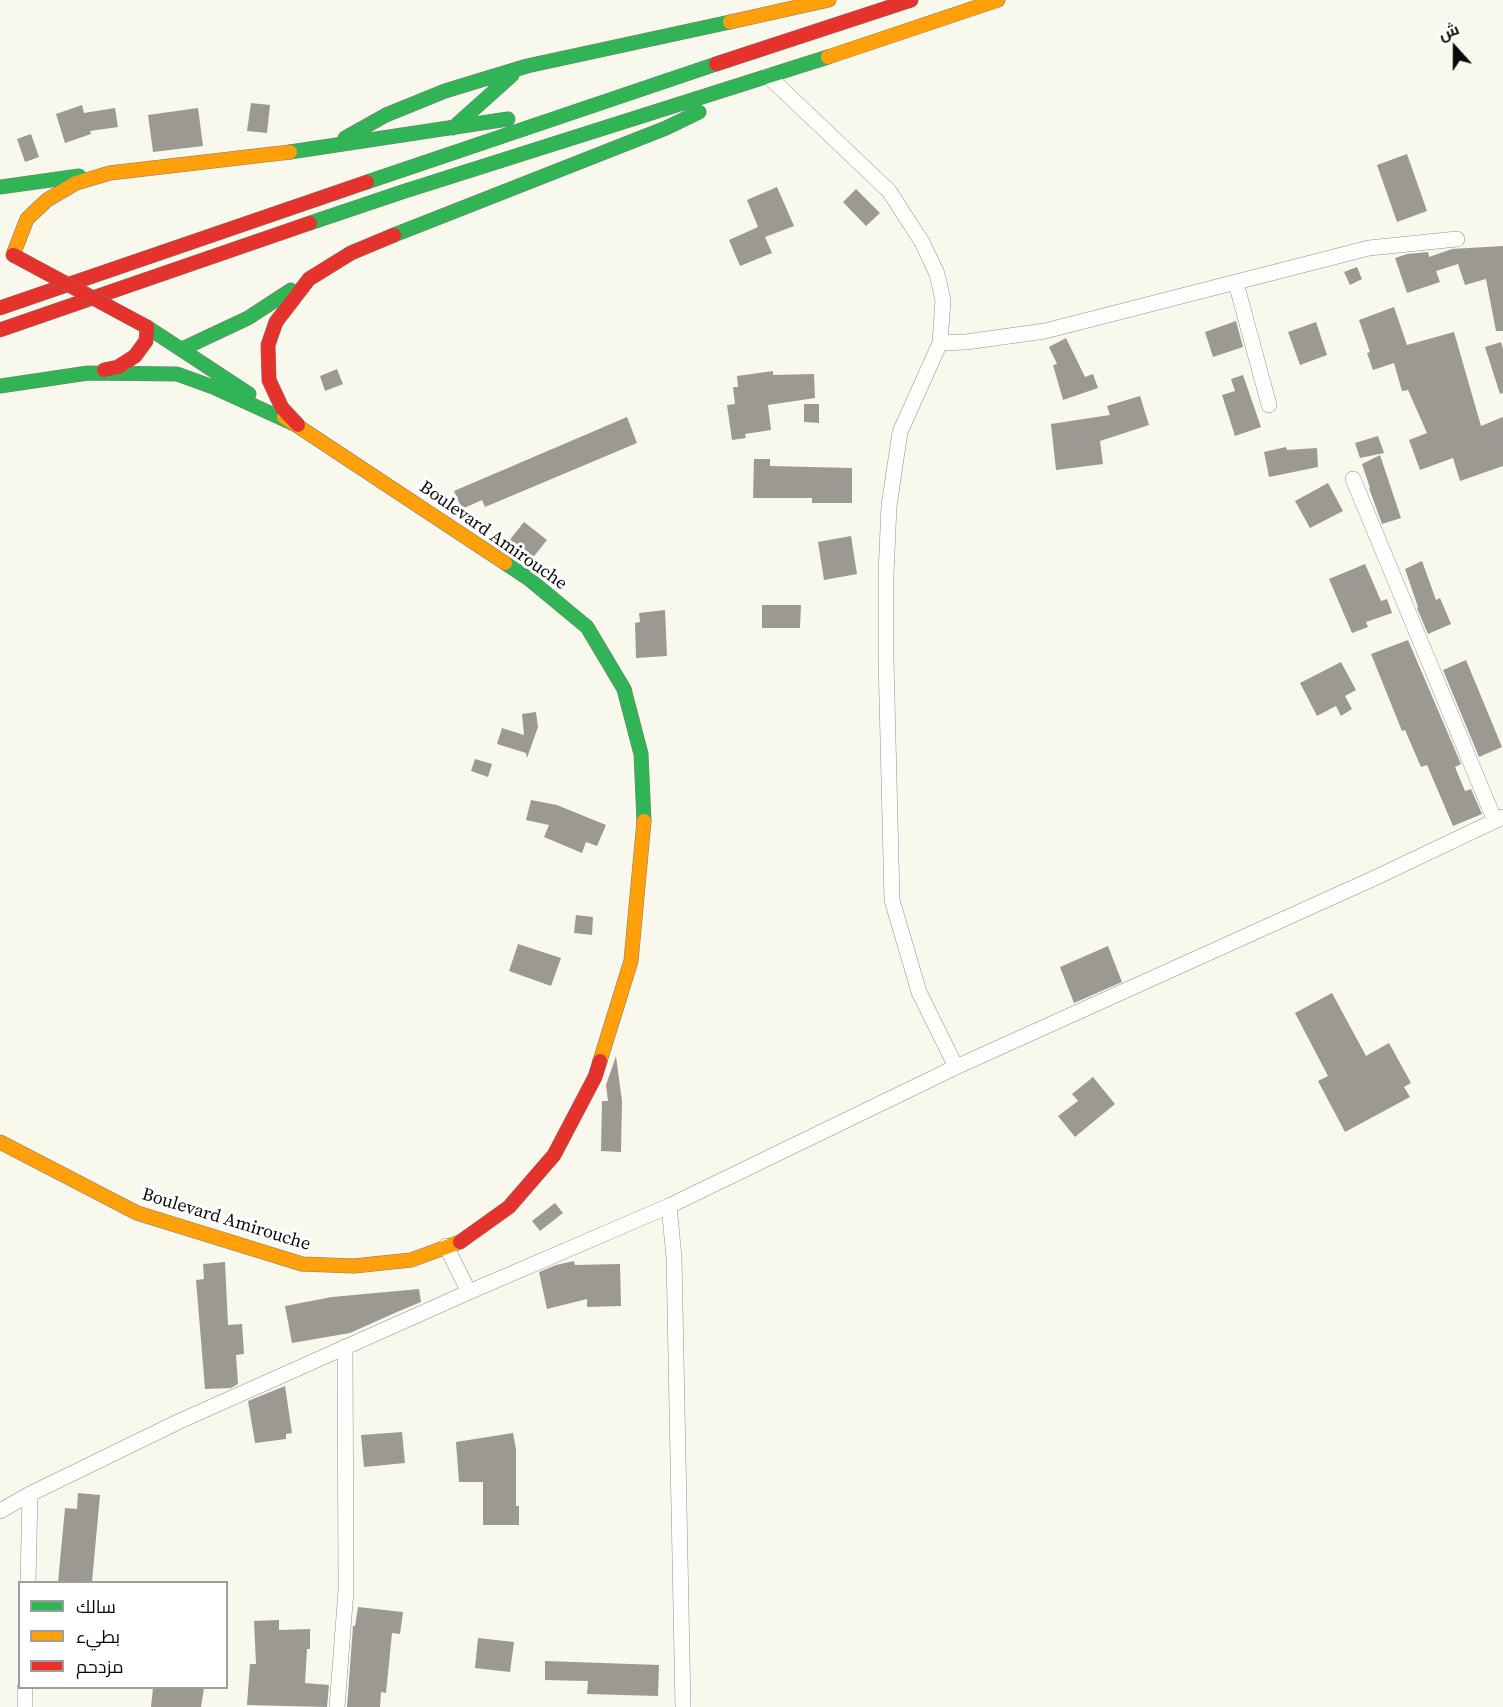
<!DOCTYPE html>
<meta charset="utf-8">
<style>
body{margin:0}
#map{position:relative;width:1503px;height:1707px;overflow:hidden;background:#f9f8ec;font-family:"Source Serif 4",Cairo,serif}
canvas{display:block}
.legend{position:absolute;left:18px;top:1581px;width:210px;height:108px;box-sizing:border-box;background:#fff;border:2px solid #9d9d9d;margin:0;padding:8px 10px;list-style:none;font-size:18px;color:#0a0a0a}
.legend li{display:flex;align-items:center;gap:12px;height:30px}
.legend b{width:30px;border:2px solid #9d9d9d}
.north{position:absolute;left:1425px;top:18px;width:60px;height:60px;-webkit-text-stroke:4px #fff;paint-order:stroke;rotate:339deg;font-size:16px;font-weight:700;line-height:24px;text-align:center;color:#0a0a0a}
.north::after{content:'';display:block;margin:auto;width:21px;height:27px;background:#0a0a0a;clip-path:polygon(50% 0,100% 100%,50% 72%,0 100%)}
</style>
<div id="map">
<canvas width="1503" height="1707"></canvas>
<ul class="legend">
<li><b style="height:8px;background:#30b455"></b>سالك</li>
<li><b style="height:8px;background:#ff9f0a"></b>بطيء</li>
<li><b style="height:8px;background:#e5322d"></b>مزدحم</li>
</ul>
<div class="north">ش</div>
</div>
<script>
const ctx = document.querySelector('canvas').getContext('2d');
ctx.lineJoin = 'round';
function fill(path, color) {
  ctx.fillStyle = color;
  ctx.fill(path, 'evenodd');
}
function poly(rows) {
  const path = new Path2D();
  for (const r of rows) {
    path.moveTo(r[0], r[1]);
    for (let i = 2; i < r.length; i += 2) path.lineTo(r[i], r[i + 1]);
  }
  return path;
}
function strokePath(path, color, width, dash) {
  ctx.strokeStyle = color;
  ctx.lineWidth = width;
  ctx.lineCap = dash ? 'butt' : 'round';
  ctx.setLineDash(dash || []);
  ctx.stroke(path);
}
function drawText(font, color, halo, rows, align = 'center') {
  ctx.font = font + ' "Source Serif 4",serif';
  ctx.lineWidth = 6;
  ctx.setLineDash([]);
  ctx.textBaseline = 'middle';
  ctx.strokeStyle = halo;
  ctx.fillStyle = color;
  for (const [text, x, y, turn = 0] of rows) {
    ctx.save();
    ctx.translate(x, y);
    ctx.rotate((+turn || 0) * Math.PI / 180);
    ctx.textAlign = isNaN(turn) ? turn : align;
    if (halo) ctx.strokeText(text, 0, 0);
    ctx.fillText(text, 0, 0);
    ctx.restore();
  }
}
const building = poly([
 [251,103,270,105,267,133,247,131],
 [82,105,84,113,115,108,118,127,90,131,91,134,65,143,56,114],
 [198,108,203,146,153,152,148,115],
 [31,134,39,157,25,162,17,139],
 [1407,154,1427,211,1397,222,1377,165],
 [777,187,794,226,765,237,772,253,740,266,729,240,758,227,747,200],
 [856,189,880,213,866,226,843,202],
 [1503,246,1503,331,1496,331,1486,279,1465,285,1458,264,1436,271,1440,282,1407,293,1395,258,1407,254,1428,252,1429,257,1452,249],
 [1357,267,1362,279,1350,285,1344,272],
 [1394,307,1407,345,1454,332,1481,426,1503,417,1503,466,1460,481,1453,458,1420,470,1409,440,1427,433,1408,390,1402,391,1394,363,1373,370,1367,353,1370,352,1359,320],
 [1236,321,1243,347,1213,357,1205,332],
 [1316,322,1327,355,1300,365,1288,332],
 [1066,338,1085,377,1093,374,1098,388,1063,400,1053,365,1057,364,1049,347],
 [1501,342,1503,349,1503,393,1500,394,1485,347],
 [337,369,343,384,325,391,320,376],
 [773,371,773,375,814,374,815,398,768,405,771,430,745,434,746,438,732,440,727,405,735,404,733,387,738,387,737,376],
 [1243,375,1261,427,1235,436,1222,395,1235,391,1231,379],
 [1140,396,1149,425,1100,441,1103,464,1056,470,1051,424,1110,415,1107,406],
 [804,404,819,404,819,423,804,422],
 [627,417,637,443,485,507,482,500,462,509,454,491],
 [1378,436,1384,453,1360,458,1355,443],
 [1286,447,1287,450,1317,448,1318,467,1269,477,1264,452],
 [1380,455,1401,518,1382,524,1369,488,1370,488,1362,464],
 [754,459,770,459,770,466,852,468,852,503,812,503,812,498,753,498],
 [1328,483,1343,511,1310,528,1295,501],
 [524,522,547,540,531,560,508,542],
 [851,536,857,574,824,580,818,542],
 [1422,561,1436,600,1440,598,1451,624,1428,634,1417,608,1418,607,1405,569],
 [1365,564,1381,601,1387,599,1392,613,1366,622,1368,627,1352,633,1329,579],
 [762,605,801,605,800,628,762,628],
 [665,610,667,656,636,658,635,623,640,622,639,613],
 [1408,640,1461,764,1455,767,1465,791,1471,789,1482,814,1453,826,1427,765,1421,767,1405,730,1402,731,1371,654],
 [1466,660,1502,747,1479,757,1443,670],
 [1341,662,1356,690,1345,696,1352,709,1341,716,1336,706,1317,716,1300,683],
 [536,712,538,727,527,758,526,753,497,744,502,728,524,735,522,714],
 [475,759,492,764,488,777,471,771],
 [531,800,557,805,606,825,597,846,586,842,582,853,544,837,549,825,526,820],
 [576,915,593,917,592,935,574,933],
 [518,944,561,958,551,986,509,971],
 [1108,946,1122,982,1074,1003,1060,967],
 [1332,993,1366,1056,1389,1043,1411,1083,1404,1087,1410,1097,1345,1132,1318,1081,1328,1076,1295,1013],
 [616,1056,622,1101,621,1152,601,1151,602,1101,608,1101,606,1085],
 [1093,1077,1115,1104,1075,1137,1058,1116,1078,1101,1072,1094],
 [555,1203,563,1213,540,1231,532,1221],
 [574,1261,575,1265,620,1264,621,1306,587,1307,587,1299,547,1309,539,1272,556,1265],
 [225,1262,228,1325,242,1324,244,1354,236,1355,238,1384,231,1388,205,1389,196,1280,204,1279,203,1264],
 [419,1289,421,1302,397,1312,350,1333,292,1343,285,1306,332,1297],
 [285,1386,292,1433,286,1434,286,1439,255,1443,248,1401],
 [402,1432,405,1463,364,1467,361,1435],
 [513,1433,516,1449,516,1506,519,1506,519,1525,483,1525,483,1482,459,1482,456,1442],
 [78,1493,100,1495,92,1582,58,1582,65,1508,77,1509],
 [358,1607,403,1612,400,1634,392,1633,386,1693,381,1692,380,1707,347,1707,353,1626,355,1626],
 [279,1620,279,1630,310,1629,310,1649,307,1649,305,1683,329,1685,327,1707,247,1705,250,1664,256,1664,254,1621],
 [478,1638,514,1642,510,1672,475,1668],
 [545,1661,659,1665,658,1696,587,1694,588,1681,545,1680],
 [153,1688,204,1688,201,1707,151,1707]
]);
const street = poly([
 [768,76,889,191,922,242,937,274,943,300,940,343,900,432,889,506,886,575,886,659,892,900,919,992,956,1067],
 [1236,283,1269,405],
 [940,343,966,342,1045,331,1369,248,1457,239],
 [1353,479,1495,821],
 [669,1206,674,1257,683,1707],
 [446,1246,469,1292],
 [0,1511,30,1494,180,1421,469,1292,669,1206,956,1067,1379,876,1503,817],
 [28,1582,30,1494],
 [25,1707,25,1688],
 [337,1707,346,1590,345,1347]
]);
const fast = poly([
 [453,128,512,75],
 [345,138,386,115,445,91,527,66,730,22],
 [290,152,508,119],
 [367,182,716,64],
 [0,187,79,176],
 [310,223,402,192,828,57],
 [394,235,666,128,699,112],
 [147,327,249,394],
 [182,349,248,318,291,290],
 [0,386,88,373,177,374,213,387,294,424],
 [505,563,529,579,587,627,624,689,641,754,644,821]
]);
const slow = poly([
 [730,22,829,0],
 [828,57,998,0],
 [13,255,27,219,47,200,76,183,110,173,290,152],
 [284,417,505,563],
 [600,1061,631,961,644,821],
 [0,1142,137,1213,302,1264,354,1266,411,1260,460,1242]
]);
const jam = poly([
 [716,64,911,0],
 [0,308,367,182],
 [0,330,310,223],
 [104,370,118,367,135,356,146,341,147,327],
 [298,425,282,408,269,380,268,345,276,322,309,279,351,253,394,235],
 [460,1242,509,1207,554,1155,595,1077,600,1061]
]);
const jamBridge = poly([
 [13,255,147,327]
]);
const streetNames = [
 ["Boulevard Amirouche",493,536,35],
 ["Boulevard Amirouche",226,1220,17]
];
fill(building, '#9c9993');
strokePath(street, '#92918c', 16);
strokePath(fast, '#7f7e79', 15);
strokePath(slow, '#7f7e79', 15);
strokePath(jam, '#7f7e79', 15);
strokePath(street, '#fefefc', 15);
strokePath(fast, '#30b455', 14);
strokePath(slow, '#ff9f0a', 14);
strokePath(jam, '#e5322d', 14);
strokePath(jamBridge, '#7f7e79', 15, []);
strokePath(jamBridge, '#e5322d', 14);
drawText('18px', '#0a0a0a', '#fff', streetNames);
</script>
